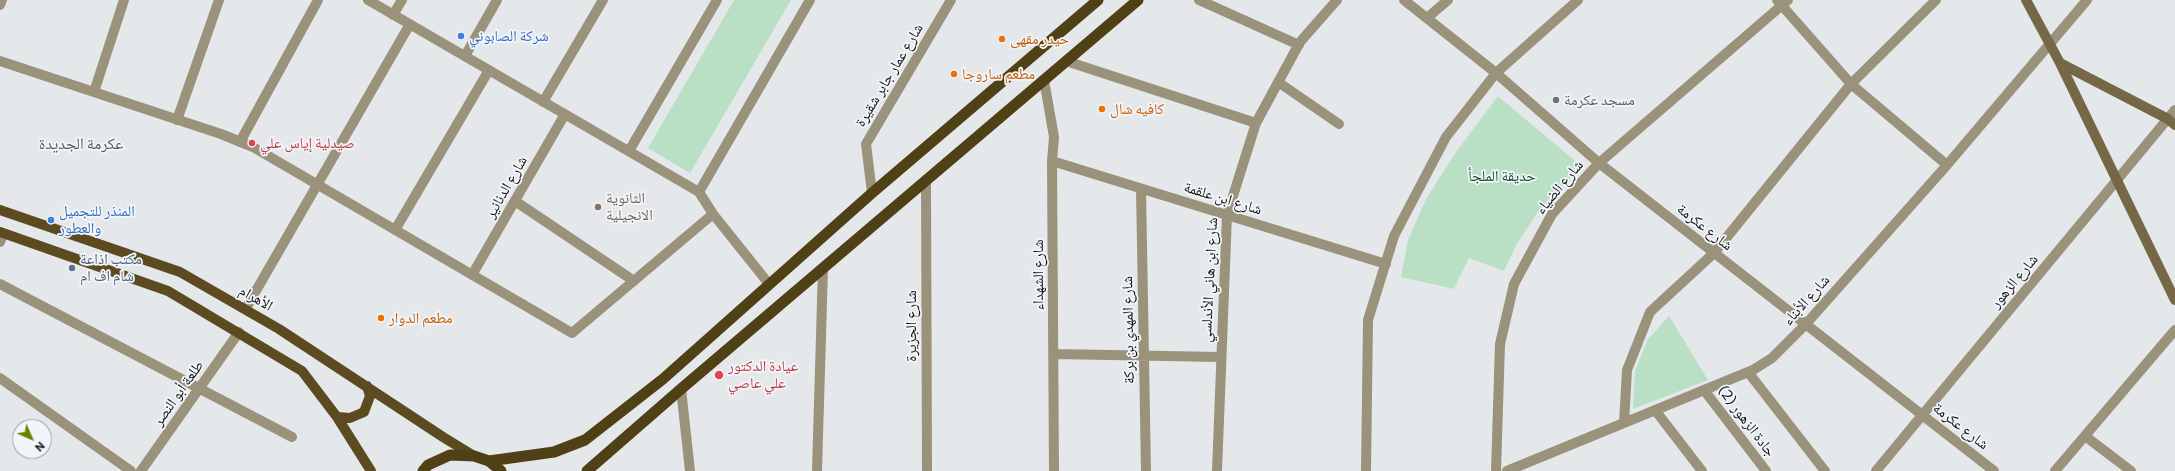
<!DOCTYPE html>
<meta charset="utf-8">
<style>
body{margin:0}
#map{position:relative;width:2175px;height:471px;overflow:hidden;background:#e5e8eb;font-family:Commissioner,sans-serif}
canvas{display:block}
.north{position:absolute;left:12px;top:419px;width:40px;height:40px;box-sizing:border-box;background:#f2f5f9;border:1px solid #999b9e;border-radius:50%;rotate:135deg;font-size:11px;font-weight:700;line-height:16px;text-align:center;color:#141516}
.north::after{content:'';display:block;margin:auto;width:14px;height:18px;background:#618400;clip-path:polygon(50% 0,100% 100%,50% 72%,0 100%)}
</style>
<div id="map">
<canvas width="2175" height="471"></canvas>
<div class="north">N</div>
</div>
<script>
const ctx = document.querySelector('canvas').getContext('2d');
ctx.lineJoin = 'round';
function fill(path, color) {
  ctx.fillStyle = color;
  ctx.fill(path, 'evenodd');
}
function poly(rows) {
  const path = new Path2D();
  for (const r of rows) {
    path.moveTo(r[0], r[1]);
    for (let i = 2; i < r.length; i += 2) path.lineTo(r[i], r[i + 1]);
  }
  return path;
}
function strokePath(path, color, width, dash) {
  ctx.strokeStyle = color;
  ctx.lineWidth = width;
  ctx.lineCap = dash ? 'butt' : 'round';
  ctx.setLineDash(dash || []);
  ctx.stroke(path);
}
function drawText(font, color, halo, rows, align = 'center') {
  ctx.font = font + ' Commissioner,"Noto Naskh Arabic",sans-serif';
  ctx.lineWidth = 3.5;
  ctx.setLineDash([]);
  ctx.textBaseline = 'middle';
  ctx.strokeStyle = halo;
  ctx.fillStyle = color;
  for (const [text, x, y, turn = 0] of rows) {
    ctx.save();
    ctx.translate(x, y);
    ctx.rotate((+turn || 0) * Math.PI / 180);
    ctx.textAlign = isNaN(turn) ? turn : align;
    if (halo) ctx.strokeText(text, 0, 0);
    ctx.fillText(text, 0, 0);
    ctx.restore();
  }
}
const green = poly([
 [734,0,791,0,690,173,648,148],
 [1498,96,1581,166,1538,212,1516,245,1504,271,1469,258,1454,289,1401,277,1408,240,1426,199,1456,152],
 [1669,316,1708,380,1633,409,1635,371,1648,339]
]);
const minor = poly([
 [368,0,699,192],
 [1199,0,1299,45],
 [1404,0,1496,73,1599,163,1994,471],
 [1777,0,1851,84,1947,165],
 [0,5,2,0],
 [393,15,402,0],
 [1427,18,1448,0],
 [465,56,497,0],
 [0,61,221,134,253,147,572,333,713,214],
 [1066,61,1256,123],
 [1044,80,1054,137,1052,161,1054,471],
 [1278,82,1339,124],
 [94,92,124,0],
 [543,102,603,0],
 [177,120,219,0],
 [240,142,318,0],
 [629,151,717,0],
 [1052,161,1386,264],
 [926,180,927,471],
 [1141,189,1146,471],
 [872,193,866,144,951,0],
 [515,201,634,281],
 [395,230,489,70],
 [0,242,3,234],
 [472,275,565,114],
 [0,284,292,437],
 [769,284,713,214,699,192,810,0],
 [246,308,410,24],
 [1054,354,1220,357],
 [1748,372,1825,471],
 [0,378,131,471],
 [681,389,690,471],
 [1704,390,1766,471],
 [1655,410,1702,471],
 [1624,423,1627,370,1650,312,1714,253,1851,84,1936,0],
 [2085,436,2131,471],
 [141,471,239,332],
 [817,471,823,268],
 [1217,471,1227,215,1256,123,1300,42,1337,0],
 [1366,471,1368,320,1394,236,1446,137,1496,73,1578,0],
 [1496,471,1500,344,1514,284,1552,214,1599,163,1788,0],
 [1507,471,1753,370,1772,358,1806,324,1947,165,2087,0],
 [1876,471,2175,110],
 [2055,471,2175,330]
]);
const secondary = poly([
 [2026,0,2060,63,2175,300],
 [2060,63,2168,119,2175,125]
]);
const primary = poly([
 [0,210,180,272,279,329,443,437,474,456],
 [0,232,168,291,302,371,337,417,371,471],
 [337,417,350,418,364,412,370,396,367,386]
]);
const trunk = poly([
 [489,461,554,452,585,440,663,379,872,193,1098,0],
 [423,471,428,465,450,455,474,456,489,461,501,471],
 [587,471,681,389,1138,0]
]);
const markers = [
 [461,36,4,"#3f7fe0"],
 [1002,39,4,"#e8710a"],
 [954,74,4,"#e8710a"],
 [1556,100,4,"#6b7280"],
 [1102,109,4,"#e8710a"],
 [252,143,4,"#e0444e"],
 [598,207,4,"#8d6e63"],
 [51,220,4,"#3f7fe0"],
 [72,268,4,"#5c6f8a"],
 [381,318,4,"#e8710a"],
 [719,375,5,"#e0444e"]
];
const shopNames = [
 ["شركة الصابوني",469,36],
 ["المنذر للتجميل",59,211],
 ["والعطور",59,228]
];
const foodNames = [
 ["حيدر مقهى",1010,39],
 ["مطعم ساروجا",962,74],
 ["كافيه شال",1110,109],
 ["مطعم الدوار",389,318]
];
const streetNames = [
 ["شارع عمار جابر شقيرة",889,75,-59],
 ["شارع الدنانير",506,187,-60],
 ["شارع الضياء",1559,187,-50],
 ["شارع ابن علقمة",1223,198,17],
 ["شارع عكرمة",1705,227,38],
 ["شارع الشهداء",1038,275,-90],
 ["شارع ابن هاني الأندلسي",1209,280,-87],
 ["شارع الزهور",2014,281,-50],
 ["الأهرام",256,298,30],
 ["شارع الأبناء",1806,300,-48],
 ["شارع الجزيرة",911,326,-90],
 ["شارع المهدي بن بركة",1128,330,-91],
 ["طلعة أبو النصر",178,393,-55],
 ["جادة الزهور (2)",1747,421,53],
 ["شارع عكرمة",1961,426,38]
];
const worshipNames = [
 ["مسجد عكرمة",1564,100]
];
const healthNames = [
 ["صيدلية إياس علي",260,143],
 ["عيادة الدكتور",728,366],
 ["علي عاصي",728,383]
];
const parkNames = [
 ["حديقة الملجأ",1502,176]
];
const educationNames = [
 ["الثانوية",606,198],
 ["الانجيلية",606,215]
];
const serviceNames = [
 ["مكتب اذاعة",80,259],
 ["شام اف ام",80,276]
];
const neighbourhoodNames = [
 ["عكرمة الجديدة",81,144]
];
fill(green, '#b9e0c4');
strokePath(minor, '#9b927b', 10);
strokePath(secondary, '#766847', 10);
strokePath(primary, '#5c4b21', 10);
strokePath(trunk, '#504016', 11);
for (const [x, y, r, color] of markers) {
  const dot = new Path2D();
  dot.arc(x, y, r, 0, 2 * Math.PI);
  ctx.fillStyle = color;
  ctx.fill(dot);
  strokePath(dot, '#f2f5f9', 1.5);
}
drawText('15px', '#366cbe', '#f2f5f9', shopNames, 'left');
drawText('15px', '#c56008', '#f2f5f9', foodNames, 'left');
drawText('15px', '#141516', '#f2f5f9', streetNames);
drawText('15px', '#5b616d', '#f2f5f9', worshipNames, 'left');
drawText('15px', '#be3a42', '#f2f5f9', healthNames, 'left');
drawText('15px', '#104e2c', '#f2f5f9', parkNames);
drawText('15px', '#785e54', '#f2f5f9', educationNames, 'left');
drawText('15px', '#4e5e75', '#f2f5f9', serviceNames, 'left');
drawText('16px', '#54575a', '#f2f5f9', neighbourhoodNames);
</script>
